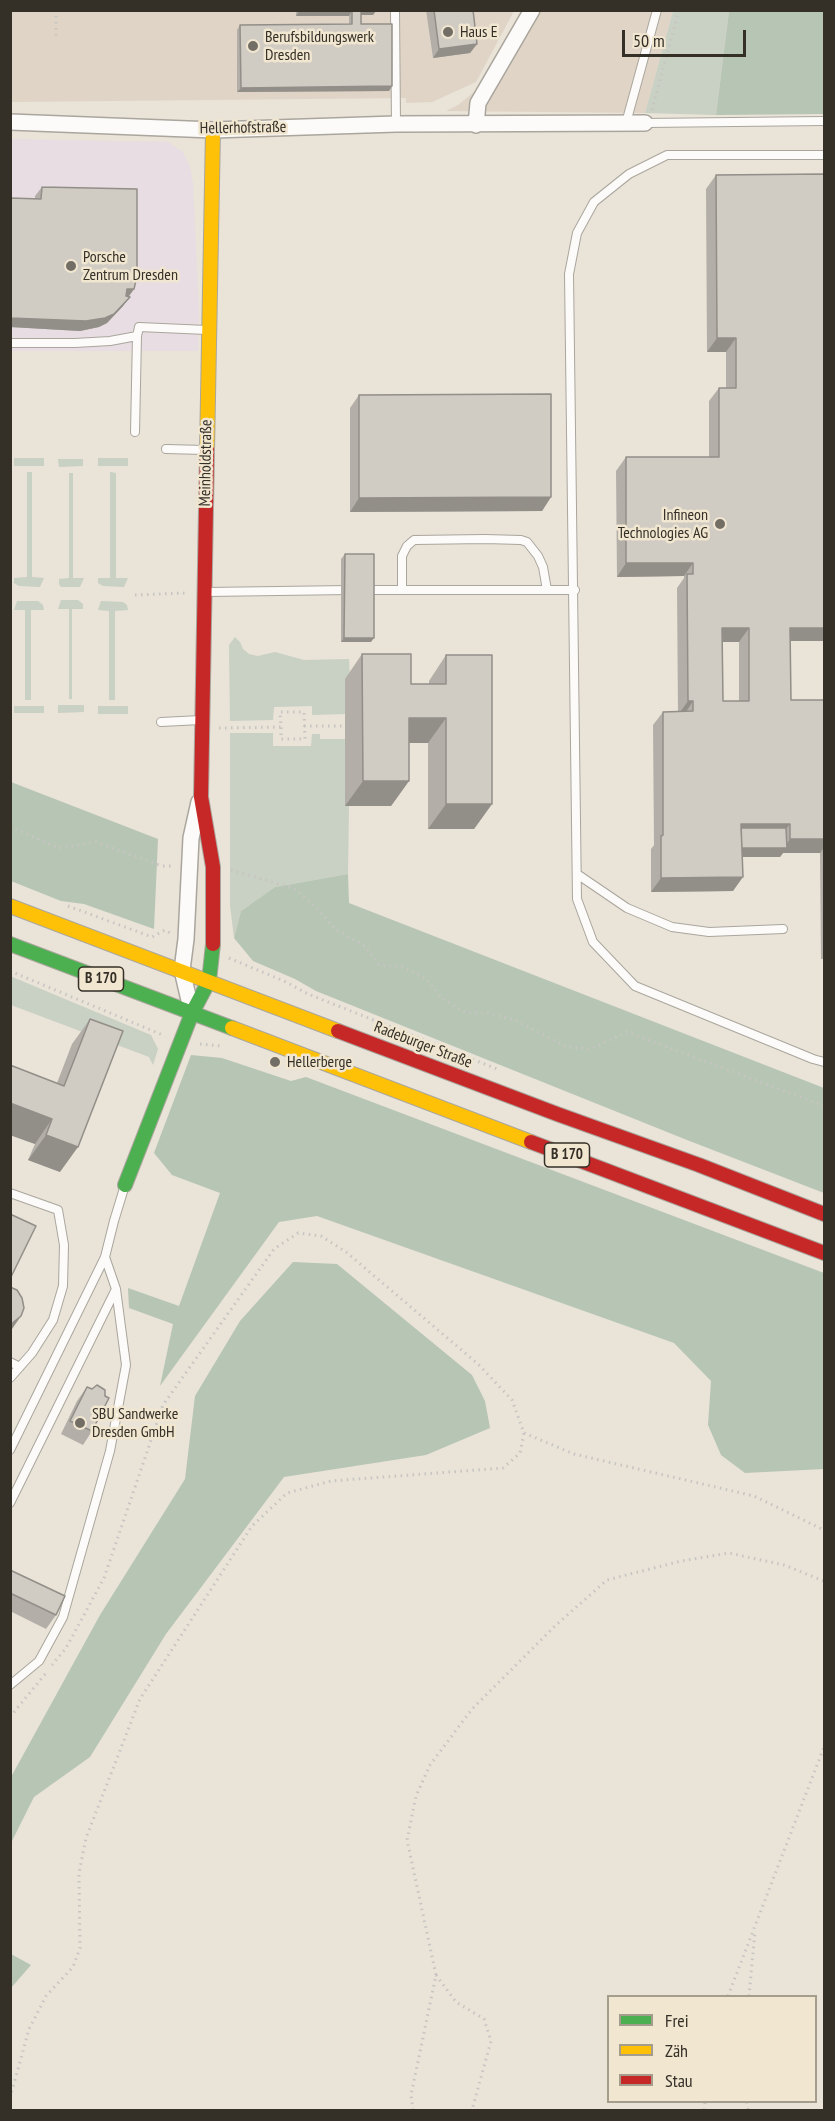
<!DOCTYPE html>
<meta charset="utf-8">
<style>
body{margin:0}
#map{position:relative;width:835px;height:2121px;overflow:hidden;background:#e9e3d8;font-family:"PT Sans Narrow",sans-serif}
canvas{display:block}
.frame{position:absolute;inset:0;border:12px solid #342f27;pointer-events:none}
.legend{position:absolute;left:607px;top:1995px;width:210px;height:108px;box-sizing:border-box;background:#f1e6d0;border:2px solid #a59d8c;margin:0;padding:8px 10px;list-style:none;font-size:18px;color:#342f27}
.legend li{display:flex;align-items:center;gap:12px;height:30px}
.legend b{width:30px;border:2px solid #a59d8c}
.scale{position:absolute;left:622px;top:30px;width:124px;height:27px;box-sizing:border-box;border:3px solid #342f27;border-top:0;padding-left:8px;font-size:18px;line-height:21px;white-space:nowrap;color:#342f27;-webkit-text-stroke:4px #f1e6d0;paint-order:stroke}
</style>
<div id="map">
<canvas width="835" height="2121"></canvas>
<div class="frame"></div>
<ul class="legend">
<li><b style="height:8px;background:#4caf50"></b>Frei</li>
<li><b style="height:8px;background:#ffc107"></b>Zäh</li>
<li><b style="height:8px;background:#c62828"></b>Stau</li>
</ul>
<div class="scale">50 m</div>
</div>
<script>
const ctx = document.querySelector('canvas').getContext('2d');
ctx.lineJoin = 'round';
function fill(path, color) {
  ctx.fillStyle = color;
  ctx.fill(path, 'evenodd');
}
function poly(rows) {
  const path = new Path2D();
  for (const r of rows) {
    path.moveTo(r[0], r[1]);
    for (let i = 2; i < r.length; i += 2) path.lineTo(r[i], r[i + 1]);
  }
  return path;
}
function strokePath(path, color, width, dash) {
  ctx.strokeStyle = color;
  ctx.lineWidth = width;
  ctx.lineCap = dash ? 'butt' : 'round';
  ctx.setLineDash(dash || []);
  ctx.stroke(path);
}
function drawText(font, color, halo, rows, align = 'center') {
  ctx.font = font + ' "PT Sans Narrow",sans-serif';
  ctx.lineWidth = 5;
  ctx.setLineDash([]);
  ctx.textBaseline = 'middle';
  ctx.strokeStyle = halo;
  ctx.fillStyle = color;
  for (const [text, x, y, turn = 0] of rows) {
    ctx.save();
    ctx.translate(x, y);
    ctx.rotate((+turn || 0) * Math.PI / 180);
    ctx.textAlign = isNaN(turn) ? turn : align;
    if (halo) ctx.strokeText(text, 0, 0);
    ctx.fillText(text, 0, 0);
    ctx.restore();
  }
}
const commercial = poly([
 [11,139,168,142,183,152,190,167,193,184,199,313,198,351,11,351]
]);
const education = poly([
 [10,11,514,11,476,82,432,102,406,103,406,98,11,102],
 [521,11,673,11,645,113,446,111,458,105,474,92]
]);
const green = poly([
 [673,11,729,11,716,115,645,113],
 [14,458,44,458,44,466,14,466],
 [98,458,128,458,128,466,98,466],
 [58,459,83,459,83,466,59,467],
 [27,472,32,472,32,577,44,578,40,587,19,586,14,583,14,578,27,577],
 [110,472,116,473,116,578,128,578,124,587,103,586,98,583,98,578,110,578],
 [69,473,73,473,73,578,84,578,80,587,61,587,59,584,59,579,69,578],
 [61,600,78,600,83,604,83,609,72,609,72,699,69,699,69,609,58,609],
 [17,601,38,601,43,605,44,610,31,610,31,700,25,700,25,610,14,610],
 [101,601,123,602,127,605,128,610,115,611,115,700,109,700,109,611,98,610],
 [235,637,240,642,243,649,249,654,258,656,275,652,304,660,349,659,350,679,345,714,312,715,312,706,274,707,273,720,230,721,229,645],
 [58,705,84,705,84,712,58,713],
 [14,706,44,706,44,713,14,713],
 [98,706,128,706,128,714,98,714],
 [230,733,273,733,273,746,311,746,312,734,320,734,320,739,345,739,345,806,349,806,348,874,275,887,241,911,234,938,230,905],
 [10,976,151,1035,158,1049,153,1065,149,1057,11,1005]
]);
const forest = poly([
 [729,11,824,11,824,114,716,115],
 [11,782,158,839,154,929,84,904,61,901,11,881],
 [348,874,349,903,824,1088,824,1193,687,1140,316,991,295,979,253,961,234,938,241,911,275,887],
 [191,1055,222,1058,291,1081,306,1077,824,1273,824,1469,745,1473,721,1455,708,1425,711,1381,674,1343,317,1216,279,1222,160,1386,173,1324,129,1308,128,1288,179,1306,220,1193,172,1175,154,1153],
 [293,1262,337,1264,472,1375,485,1401,490,1428,426,1455,284,1477,166,1634,90,1757,34,1797,11,1843,11,1777,100,1615,185,1479,195,1396,240,1321],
 [11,1954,31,1965,11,1988]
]);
const path = poly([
 [56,10,56,38],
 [652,110,679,10],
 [135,595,187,593],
 [304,726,345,726],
 [219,728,281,727,280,712,304,712,305,739,281,739,281,727],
 [10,827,59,848,96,842,162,866,174,866],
 [231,870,293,888,313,904,336,930,365,946,379,965,403,967,425,978,443,999,466,1013,488,1013,515,1020,567,1047,591,1049,627,1032,824,1106],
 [68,906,152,937,165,930,170,933],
 [229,958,284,981,308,994,497,1069],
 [10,971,165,1036],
 [200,1044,221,1046],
 [524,1433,574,1454,754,1496,824,1530],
 [10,1717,46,1673],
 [436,1975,456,2002,484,2019,491,2041,472,2110],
 [728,1996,824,1747],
 [749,1996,755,1931],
 [10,2098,29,2029,46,1996,73,1967,80,1948,79,1873,86,1838,140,1699,252,1526,287,1493,331,1481,503,1468,520,1453,524,1433,512,1400,478,1364,346,1252,321,1236,298,1233,274,1249,163,1405,104,1578,66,1648,52,1665],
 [747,2102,748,2110],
 [413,2110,411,2095,436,1975,407,1840,416,1796,430,1765,472,1709,556,1625,607,1580,681,1561,729,1553,784,1565,824,1581],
 [704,2110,705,2102]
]);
const lane = poly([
 [395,10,396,124],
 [626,123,657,10],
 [645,123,824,121],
 [824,155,667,155,629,174,594,202,577,233,569,274,577,899,593,942,635,986,813,1059,824,1062],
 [10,343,75,343,110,341,137,336],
 [135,432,137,336,139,327,207,330],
 [166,449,204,450],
 [365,590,575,590],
 [402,590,402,556,407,546,414,540,485,539,521,540,527,542,538,556,543,567,547,590],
 [206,592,350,590],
 [161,722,201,720],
 [577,874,627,908,672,927,709,932,783,929],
 [10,1193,58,1210,64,1245,63,1286,53,1320,32,1353,10,1378],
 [10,1362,20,1367],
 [10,1450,105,1257,114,1221,125,1185],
 [10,1503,116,1289,105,1257],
 [10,1685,39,1661,63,1617,110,1451,126,1365,116,1289]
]);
const street = poly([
 [10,122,213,130,396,124,645,123],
 [476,125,478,103,532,10],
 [192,1013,182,970,186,939,191,838,199,802]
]);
const fast = poly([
 [10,944,232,1028],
 [125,1185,192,1013,209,981,213,944]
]);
const slow = poly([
 [207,450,213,130],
 [10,906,338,1031],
 [232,1028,531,1142]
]);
const jam = poly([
 [207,450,201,797,213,867,213,944],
 [338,1031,557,1114,699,1165,824,1214],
 [531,1142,824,1253]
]);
const wall = poly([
 [296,10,376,10,373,15,361,15,361,24,392,86,389,91,237,92,237,30,240,25,349,24,349,16,296,16],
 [426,10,473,10,477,44,470,53,433,58],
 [825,174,825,641,790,641,791,700,825,700,825,959,821,959,820,853,783,853,780,857,742,857,733,891,651,892,651,849,654,845,653,725,663,712,678,712,677,588,684,578,684,576,617,577,616,471,626,457,709,457,709,401,719,388,726,388,726,352,707,352,706,189,716,175],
 [723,642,739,642,739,701,723,701],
 [42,187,134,289,123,306,107,323,99,327,80,331,10,327,10,198,35,199,35,196],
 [359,395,551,497,542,511,350,512,350,408],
 [345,554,371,642,341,642,341,559],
 [362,654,411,684,429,684,429,681,446,655,492,804,474,829,428,829,428,743,409,743,409,781,391,806,345,806,345,679],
 [90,1019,60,1172,28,1160,35,1144,10,1135,10,1065,57,1083,72,1044],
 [87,1387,92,1431,83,1445,61,1434,77,1401],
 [10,1570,56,1615,46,1629,10,1611]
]);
const shadedWall = poly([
 [299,11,352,11,349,16,296,16],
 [361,11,376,11,373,15,357,15],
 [477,44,470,53,433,58,439,49],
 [392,86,389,91,237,92,241,88],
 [127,289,134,289,127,298,120,298],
 [130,297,123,306,107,323,99,327,80,331,10,327,10,318],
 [717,338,736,338,726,352,707,352],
 [551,497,542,511,350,512,359,498],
 [626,563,693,563,684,576,617,577],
 [722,628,749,628,739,642,713,642],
 [790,628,825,628,825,641,781,641],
 [344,638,374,638,371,642,341,642],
 [688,701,693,701,684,715,678,715],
 [409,718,446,718,428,743,391,743],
 [363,781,409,781,391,806,345,806],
 [446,804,492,804,474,829,428,829],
 [741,824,790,824,780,837,739,838],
 [790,839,825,839,825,846,820,853,783,853,780,857,733,857,739,848,784,848],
 [743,877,733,891,651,892,661,878],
 [10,1103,52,1119,35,1144,10,1135],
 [46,1135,78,1147,60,1172,28,1160],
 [21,1316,12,1329,10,1330,10,1325]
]);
const building = poly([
 [299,10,376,10,361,11,361,24,392,24,392,86,241,88,240,25,352,24,352,11,299,11,299,10],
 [434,10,473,10,477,44,439,49,434,10],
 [825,174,825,628,790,628,791,700,825,700,825,839,790,839,790,824,741,824,743,877,661,878,661,836,663,835,663,712,693,711,693,701,688,701,687,574,693,574,693,563,626,563,626,457,719,457,719,388,736,388,736,338,717,338,716,175,825,174],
 [722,628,749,628,749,701,723,701,722,628],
 [42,187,137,189,137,276,134,289,127,289,126,296,130,297,114,314,105,318,86,321,10,318,10,198,41,199,42,187],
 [551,394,551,497,359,498,359,395,551,394],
 [345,554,374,554,374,638,344,638,345,554],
 [362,654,411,654,411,684,446,684,446,655,492,655,492,804,446,804,446,718,409,718,409,781,363,781,362,654],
 [741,828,786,828,787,848,742,848,741,828],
 [90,1019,123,1031,78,1147,46,1135,52,1119,10,1103,10,1065,64,1086,90,1019],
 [10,1214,36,1226,10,1279,10,1214],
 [10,1287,17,1290,22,1298,24,1308,21,1316,10,1325,10,1287],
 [97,1385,105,1390,105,1396,109,1398,92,1431,70,1421,87,1387,92,1389,97,1385],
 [10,1570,65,1596,56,1615,10,1593,10,1570]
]);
const markers = [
 [448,32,6,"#736e65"],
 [253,46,6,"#736e65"],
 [71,266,6,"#736e65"],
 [720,524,6,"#736e65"],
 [275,1062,6,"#736e65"],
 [80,1423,6,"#736e65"]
];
const shields = [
 [101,979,45],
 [567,1155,45]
];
const shieldNames = [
 ["B 170",101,979],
 ["B 170",567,1155]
];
const poiNames = [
 ["Haus E",460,32],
 ["Berufsbildungswerk",265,37],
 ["Dresden",265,55],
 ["Porsche",83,257],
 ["Zentrum Dresden",83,275],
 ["Infineon",708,515,"right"],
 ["Technologies AG",708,533,"right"],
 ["Hellerberge",287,1062],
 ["SBU Sandwerke",92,1414],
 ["Dresden GmbH",92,1432]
];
const streetNames = [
 ["Hellerhofstraße",243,128,-1],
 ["Meinholdstraße",206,463,-89],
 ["Radeburger Straße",423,1045,21]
];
fill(commercial, '#e7dde3');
fill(education, '#e0d4c6');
fill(green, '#c9d0c4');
fill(forest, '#b7c5b5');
strokePath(lane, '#aaa69d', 10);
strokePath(street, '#aaa69d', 18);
strokePath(fast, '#aaa69d', 16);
strokePath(slow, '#aaa69d', 16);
strokePath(jam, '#aaa69d', 16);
strokePath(path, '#c7c5c2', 3, [1.5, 4.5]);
strokePath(lane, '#fcfbf9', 8);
strokePath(street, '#fcfbf9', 15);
strokePath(fast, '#4caf50', 14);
strokePath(slow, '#ffc107', 14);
strokePath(jam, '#c62828', 14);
fill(wall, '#b3afa8');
fill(shadedWall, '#928e88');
fill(building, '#d0cbc3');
strokePath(building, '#928e88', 1.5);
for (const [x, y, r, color] of markers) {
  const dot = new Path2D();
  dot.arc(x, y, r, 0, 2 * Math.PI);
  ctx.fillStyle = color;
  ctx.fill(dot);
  strokePath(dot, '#f1e6d0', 2);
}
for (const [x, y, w] of shields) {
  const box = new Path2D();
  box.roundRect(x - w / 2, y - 12, w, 24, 4.5);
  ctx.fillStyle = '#f1e6d0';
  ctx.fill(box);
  strokePath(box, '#342f27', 1.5);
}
drawText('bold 15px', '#342f27', null, shieldNames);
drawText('16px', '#342f27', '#f1e6d0', poiNames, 'left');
drawText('16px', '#342f27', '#f1e6d0', streetNames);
</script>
